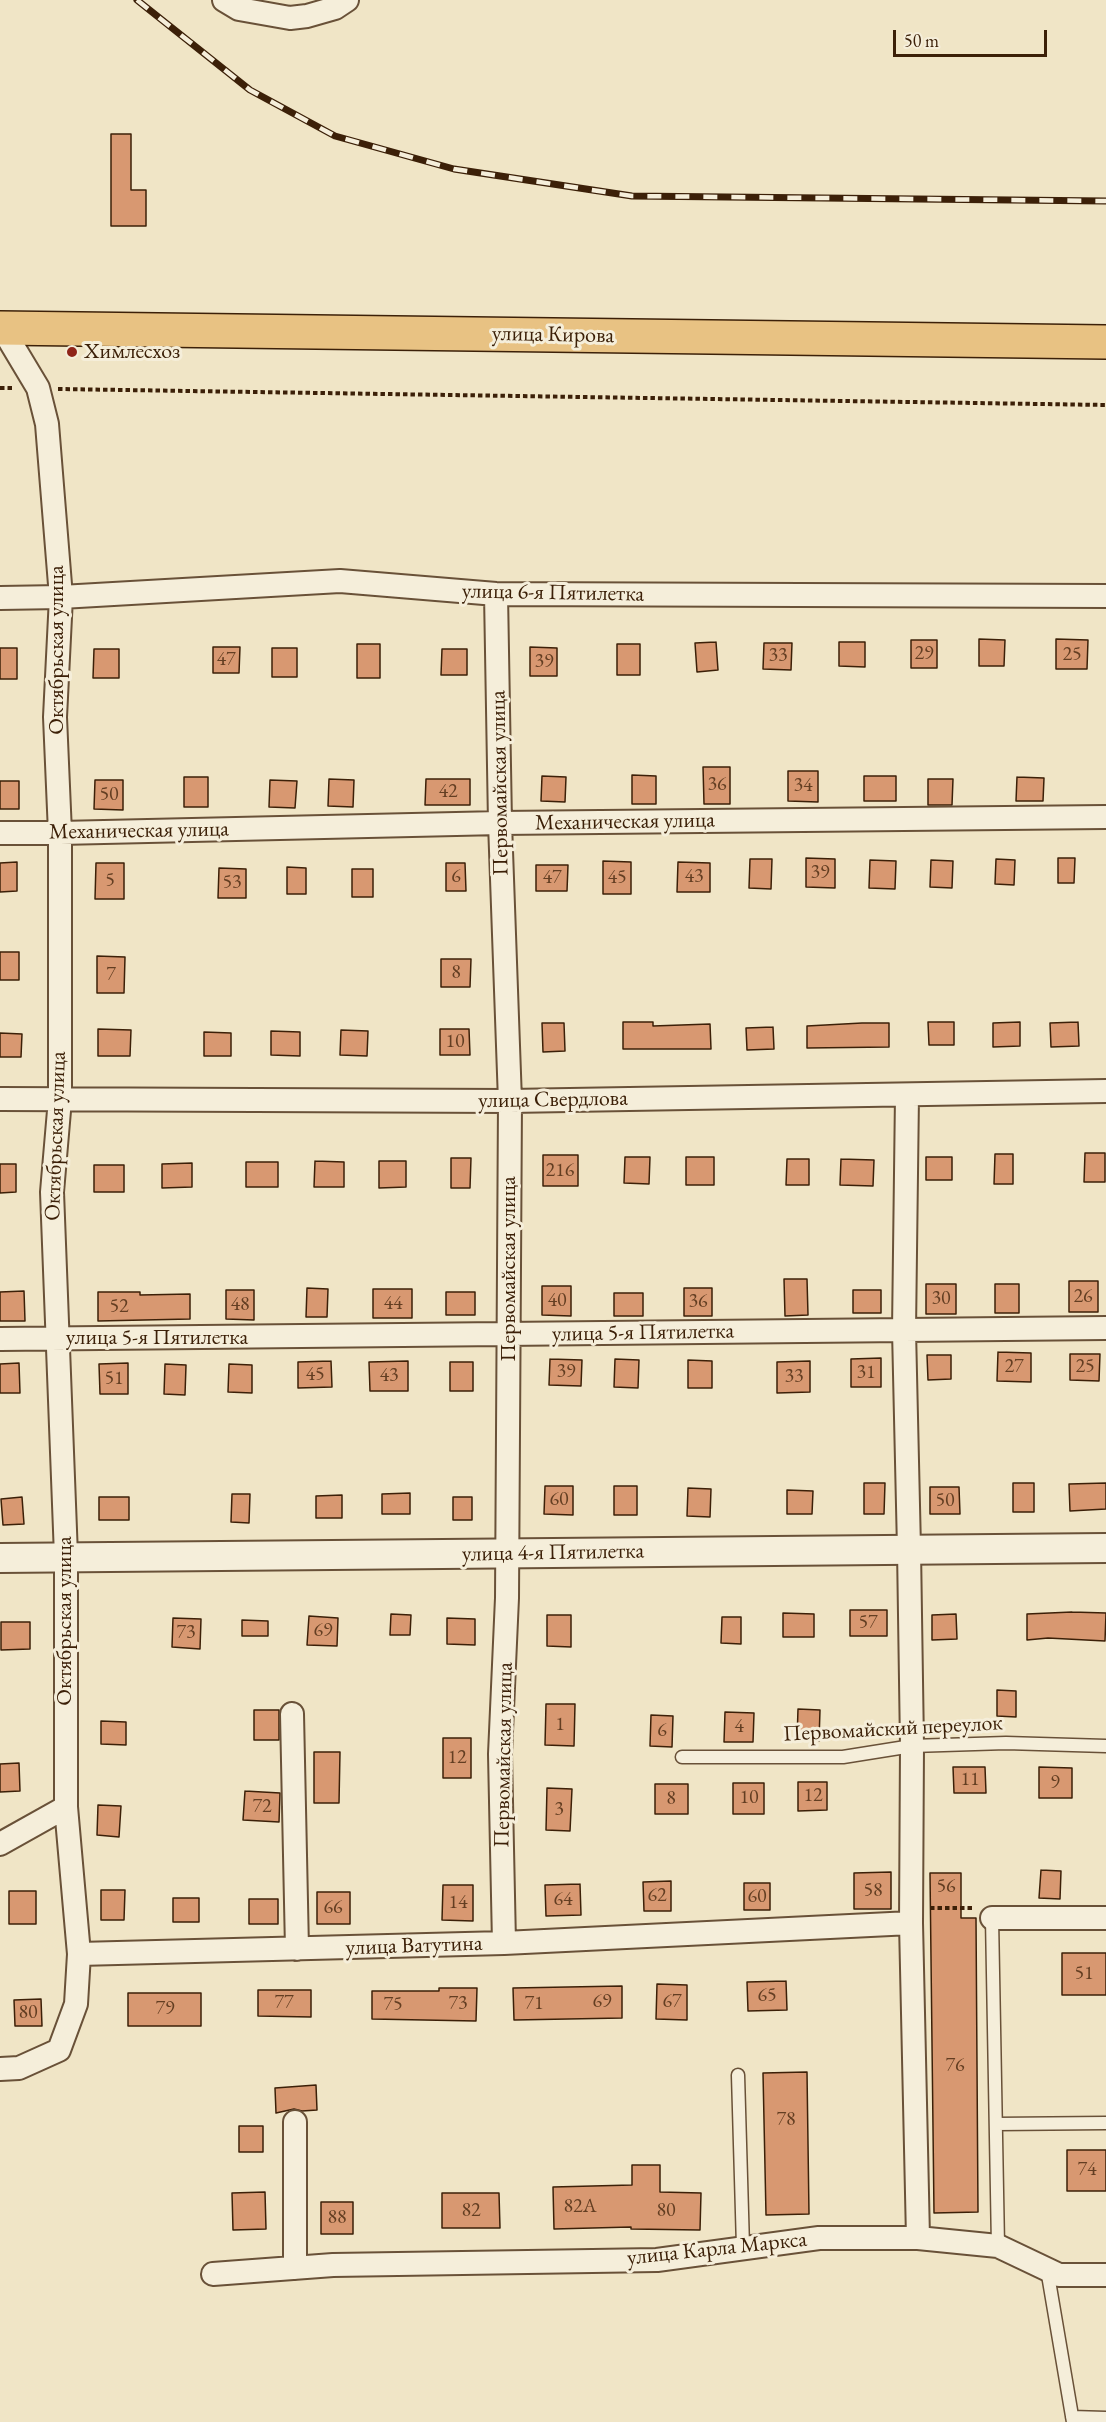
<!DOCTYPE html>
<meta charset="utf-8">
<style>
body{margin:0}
#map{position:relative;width:1106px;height:2422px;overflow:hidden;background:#f0e5c6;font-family:"EB Garamond",serif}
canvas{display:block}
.scale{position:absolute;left:893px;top:30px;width:154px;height:27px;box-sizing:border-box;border:3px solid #3c2008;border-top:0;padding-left:8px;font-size:18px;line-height:21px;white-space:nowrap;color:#3c2008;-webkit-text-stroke:4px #f5eeda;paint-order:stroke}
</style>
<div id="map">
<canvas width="1106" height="2422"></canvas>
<div class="scale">50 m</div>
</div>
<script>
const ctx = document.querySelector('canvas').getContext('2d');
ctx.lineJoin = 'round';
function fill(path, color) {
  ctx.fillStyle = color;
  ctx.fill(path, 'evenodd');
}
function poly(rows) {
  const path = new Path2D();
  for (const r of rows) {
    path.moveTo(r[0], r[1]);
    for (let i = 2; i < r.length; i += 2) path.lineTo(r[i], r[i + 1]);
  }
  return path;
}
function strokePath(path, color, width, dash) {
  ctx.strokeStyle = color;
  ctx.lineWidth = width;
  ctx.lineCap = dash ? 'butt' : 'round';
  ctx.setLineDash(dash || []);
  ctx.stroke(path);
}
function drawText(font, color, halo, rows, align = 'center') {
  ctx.font = font + ' "EB Garamond",serif';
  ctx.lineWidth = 6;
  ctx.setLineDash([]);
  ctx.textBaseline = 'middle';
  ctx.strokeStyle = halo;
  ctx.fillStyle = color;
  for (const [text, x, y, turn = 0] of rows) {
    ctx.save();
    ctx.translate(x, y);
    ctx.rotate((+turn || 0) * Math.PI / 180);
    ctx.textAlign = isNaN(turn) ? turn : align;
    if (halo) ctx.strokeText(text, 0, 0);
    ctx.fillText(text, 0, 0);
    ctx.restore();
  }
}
const building = poly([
 [111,134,131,134,131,190,146,190,146,226,111,226,111,134],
 [979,639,1005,640,1004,666,979,666,979,639],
 [1056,639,1088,640,1087,669,1056,669,1056,639],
 [911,640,937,640,937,668,911,668,911,640],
 [716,642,718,670,697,672,695,643,716,642],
 [839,642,865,642,865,667,839,666,839,642],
 [764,643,792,643,791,670,763,669,764,643],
 [357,644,380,644,380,678,357,678,357,644],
 [617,644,640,644,640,675,617,675,617,644],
 [213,647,240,647,239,673,213,673,213,647],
 [530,647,557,648,557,676,530,676,530,647],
 [0,648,17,648,17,679,0,679,0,648],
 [272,648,297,648,297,677,272,677,272,648],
 [94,649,119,649,119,678,93,678,94,649],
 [442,649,467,649,467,675,441,675,442,649],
 [703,767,730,767,730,804,704,804,703,767],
 [788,771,818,771,818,802,788,801,788,771],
 [632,775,656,776,656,804,632,804,632,775],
 [542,776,566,777,565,802,541,801,542,776],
 [864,776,896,776,896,801,864,801,864,776],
 [184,777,208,777,208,807,184,807,184,777],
 [1017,777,1044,778,1043,801,1016,801,1017,777],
 [329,779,354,780,353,807,328,806,329,779],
 [426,779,470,779,470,805,425,805,426,779],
 [928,779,953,779,952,805,928,805,928,779],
 [95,780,123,780,123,810,94,809,95,780],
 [270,780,297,781,295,808,269,807,270,780],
 [0,781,19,781,19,809,0,809,0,781],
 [806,858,835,859,835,888,806,887,806,858],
 [1058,858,1075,858,1074,883,1058,883,1058,858],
 [750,859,772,859,771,889,749,888,750,859],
 [996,859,1015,860,1014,885,995,884,996,859],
 [870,860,896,861,895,889,869,888,870,860],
 [931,860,953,861,952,888,930,887,931,860],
 [603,861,631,862,631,894,603,894,603,861],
 [17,862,17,891,0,892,0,863,17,862],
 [678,862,710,863,710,892,677,892,678,862],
 [96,863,124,863,124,899,95,899,96,863],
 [446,863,465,863,466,891,446,891,446,863],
 [536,865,568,865,567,891,536,891,536,865],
 [287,867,306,868,306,894,287,894,287,867],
 [219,868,246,869,246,898,218,898,219,868],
 [352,869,373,869,373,897,352,897,352,869],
 [0,952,19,952,19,980,0,980,0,952],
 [97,956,125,957,124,993,97,993,97,956],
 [441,959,471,959,470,987,441,987,441,959],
 [623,1022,653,1022,653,1026,710,1024,711,1049,623,1049,623,1022],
 [928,1022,954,1022,954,1045,929,1045,928,1022],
 [1020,1022,1020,1046,993,1047,993,1023,1020,1022],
 [1078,1022,1079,1046,1051,1047,1050,1023,1078,1022],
 [542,1023,564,1023,565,1051,543,1052,542,1023],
 [862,1023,889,1023,889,1047,807,1048,807,1026,862,1023],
 [773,1027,774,1049,747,1050,746,1028,773,1027],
 [98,1029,131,1030,130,1056,98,1056,98,1029],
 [440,1029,469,1029,470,1055,440,1055,440,1029],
 [341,1030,368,1031,367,1056,340,1055,341,1030],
 [271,1031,300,1032,300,1056,271,1055,271,1031],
 [204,1032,231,1033,231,1056,204,1056,204,1032],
 [0,1033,22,1034,21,1057,0,1057,0,1033],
 [1085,1153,1105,1153,1105,1182,1084,1182,1085,1153],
 [995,1154,1013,1154,1013,1184,994,1184,995,1154],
 [543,1155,578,1155,578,1186,543,1186,543,1155],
 [625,1157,650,1157,649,1184,624,1183,625,1157],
 [686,1157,714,1157,714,1185,686,1185,686,1157],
 [926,1157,952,1157,952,1180,926,1180,926,1157],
 [451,1158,471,1158,470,1188,451,1188,451,1158],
 [787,1159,809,1159,809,1185,786,1185,787,1159],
 [841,1159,874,1160,873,1186,840,1185,841,1159],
 [315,1161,344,1162,344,1187,314,1187,315,1161],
 [379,1161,406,1161,406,1187,379,1188,379,1161],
 [246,1162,278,1162,278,1187,246,1187,246,1162],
 [192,1163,192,1187,162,1188,162,1164,192,1163],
 [0,1164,16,1164,16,1192,0,1193,0,1164],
 [94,1165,124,1165,124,1192,94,1192,94,1165],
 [784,1279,807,1279,808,1315,785,1316,784,1279],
 [1069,1281,1098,1281,1098,1312,1069,1312,1069,1281],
 [926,1284,956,1284,956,1314,926,1314,926,1284],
 [995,1284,1019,1284,1019,1313,995,1313,995,1284],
 [542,1286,571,1286,571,1316,542,1315,542,1286],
 [307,1288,328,1289,327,1317,306,1317,307,1288],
 [684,1288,712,1288,712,1316,684,1316,684,1288],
 [373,1289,412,1289,412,1318,373,1318,373,1289],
 [226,1290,254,1290,254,1320,226,1319,226,1290],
 [853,1290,881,1290,881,1313,853,1313,853,1290],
 [24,1291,25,1321,0,1321,0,1292,24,1291],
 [98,1292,140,1292,140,1295,190,1294,190,1319,98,1321,98,1292],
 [446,1292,475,1292,475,1315,446,1315,446,1292],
 [614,1293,643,1293,643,1316,614,1316,614,1293],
 [998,1352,1031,1353,1031,1382,997,1381,998,1352],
 [1070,1354,1100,1354,1099,1381,1070,1380,1070,1354],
 [927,1355,951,1355,951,1379,928,1380,927,1355],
 [881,1358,881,1387,851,1387,851,1359,881,1358],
 [550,1359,582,1360,581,1386,549,1385,550,1359],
 [615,1359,639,1360,638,1388,614,1387,615,1359],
 [688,1360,712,1361,712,1388,688,1388,688,1360],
 [331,1361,332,1387,298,1388,298,1362,331,1361],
 [408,1361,408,1391,370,1391,369,1362,408,1361],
 [810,1361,810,1392,777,1393,777,1362,810,1361],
 [450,1362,473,1362,473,1391,450,1391,450,1362],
 [19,1363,20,1393,0,1393,0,1364,19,1363],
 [128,1363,128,1394,100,1394,99,1364,128,1363],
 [165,1364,186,1365,185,1395,164,1394,165,1364],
 [229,1364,252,1365,252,1393,228,1392,229,1364],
 [864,1483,885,1483,884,1514,864,1514,864,1483],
 [1013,1483,1034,1483,1034,1512,1013,1512,1013,1483],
 [1106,1483,1106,1509,1070,1511,1069,1484,1106,1483],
 [545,1486,573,1486,573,1515,544,1514,545,1486],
 [614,1486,637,1486,637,1515,614,1515,614,1486],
 [930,1487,959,1487,960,1514,930,1514,930,1487],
 [688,1488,711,1489,710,1517,687,1516,688,1488],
 [787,1490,813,1491,812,1514,787,1514,787,1490],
 [410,1493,410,1514,382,1514,382,1494,410,1493],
 [232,1494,250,1494,249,1523,231,1522,232,1494],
 [342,1495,342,1518,316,1518,316,1496,342,1495],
 [22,1497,24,1524,3,1525,1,1499,22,1497],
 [99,1497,129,1497,129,1520,99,1520,99,1497],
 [453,1497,472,1497,472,1520,453,1520,453,1497],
 [850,1610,887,1610,887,1636,850,1636,850,1610],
 [1072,1612,1106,1613,1105,1641,1048,1638,1027,1640,1027,1614,1072,1612],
 [783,1613,814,1614,814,1637,783,1637,783,1613],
 [391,1614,411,1615,410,1635,390,1635,391,1614],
 [956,1614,957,1639,932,1640,932,1615,956,1614],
 [547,1615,571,1615,571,1647,547,1646,547,1615],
 [309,1616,338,1618,337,1646,307,1645,309,1616],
 [722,1617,741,1617,741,1644,721,1643,722,1617],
 [173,1618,201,1619,200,1649,172,1647,173,1618],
 [447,1618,475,1619,475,1645,447,1644,447,1618],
 [242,1620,268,1621,268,1636,242,1636,242,1620],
 [1,1622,30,1622,30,1649,1,1650,1,1622],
 [997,1690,1016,1691,1016,1717,997,1716,997,1690],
 [546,1704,575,1704,574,1746,545,1745,546,1704],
 [798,1709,820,1710,819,1741,797,1740,798,1709],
 [254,1710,279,1710,279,1740,254,1740,254,1710],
 [725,1712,754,1713,753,1742,724,1742,725,1712],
 [651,1715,673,1716,672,1747,650,1746,651,1715],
 [101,1721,126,1722,126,1745,101,1744,101,1721],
 [443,1738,471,1738,471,1778,443,1778,443,1738],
 [314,1752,340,1752,339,1803,314,1803,314,1752],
 [19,1763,20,1791,0,1792,0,1764,19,1763],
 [953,1767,985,1767,986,1793,954,1793,953,1767],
 [1039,1767,1072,1768,1072,1798,1039,1798,1039,1767],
 [798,1782,827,1782,827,1810,798,1811,798,1782],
 [733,1783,764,1783,764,1814,733,1814,733,1783],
 [655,1784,688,1784,688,1814,655,1814,655,1784],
 [547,1788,572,1789,570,1831,546,1830,547,1788],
 [245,1791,280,1793,279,1822,243,1820,245,1791],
 [98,1805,121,1806,119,1837,97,1835,98,1805],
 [1041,1870,1061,1871,1060,1899,1039,1898,1041,1870],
 [891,1872,891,1909,854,1909,854,1873,891,1872],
 [930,1873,961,1873,961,1918,976,1918,978,2212,934,2213,930,1873],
 [671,1881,671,1911,644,1911,643,1882,671,1881],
 [744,1883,770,1883,770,1910,744,1910,744,1883],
 [580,1884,581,1915,546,1916,545,1885,580,1884],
 [443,1885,473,1885,473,1921,442,1920,443,1885],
 [101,1890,125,1890,124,1920,101,1920,101,1890],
 [9,1891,36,1891,36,1924,9,1924,9,1891],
 [317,1892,350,1892,350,1924,317,1924,317,1892],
 [173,1898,199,1898,199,1922,173,1922,173,1898],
 [249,1899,278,1899,278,1924,249,1924,249,1899],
 [1062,1953,1106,1953,1106,1995,1062,1995,1062,1953],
 [786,1981,787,2010,748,2011,747,1982,786,1981],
 [657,1984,687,1985,687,2020,656,2019,657,1984],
 [622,1986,622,2018,514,2020,513,1988,622,1986],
 [439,1988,477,1988,476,2021,372,2019,372,1991,439,1991,439,1988],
 [258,1990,311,1990,311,2017,258,2016,258,1990],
 [128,1993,201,1993,201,2026,128,2026,128,1993],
 [41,1999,42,2026,15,2026,14,2000,41,1999],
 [807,2072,809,2214,766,2215,763,2073,807,2072],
 [316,2085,317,2110,302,2111,294,2109,276,2113,275,2088,316,2085],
 [239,2126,263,2126,263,2152,239,2152,239,2126],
 [1067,2150,1106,2150,1106,2191,1067,2191,1067,2150],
 [632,2165,660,2165,660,2192,701,2193,700,2230,631,2229,631,2227,554,2229,553,2187,632,2185,632,2165],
 [265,2192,266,2229,233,2230,232,2193,265,2192],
 [442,2193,499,2193,500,2228,442,2228,442,2193],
 [321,2202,353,2202,353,2234,321,2234,321,2202]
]);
const path = poly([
 [0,388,14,388],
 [58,389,1106,405],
 [930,1908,974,1908]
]);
const service = poly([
 [682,1757,843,1757,912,1746,1006,1743,1106,1746],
 [992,1918,998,2246],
 [738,2075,743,2247],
 [996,2124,1106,2123],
 [1047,2269,1073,2422],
 [1072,2417,1106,2418]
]);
const minor = poly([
 [224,0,239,9,290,18,307,16,335,8,347,0],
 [2,328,38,388,47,424,61,597,55,717,60,833,60,1099,52,1192,66,1556,66,1807,79,1954],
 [496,594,500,823,510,1101,507,1598,500,1754,504,1943],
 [0,598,61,597,340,581,496,594,1106,596],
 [0,833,60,833,500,823,1106,817],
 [907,1095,904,1330,909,1549,912,1746,911,1923,918,2238],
 [0,1099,510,1101,1106,1091],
 [0,1339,1106,1328],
 [292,1714,297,1949],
 [0,1844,66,1807],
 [992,1918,1106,1918],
 [0,2069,19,2068,59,2050,76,2004,79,1954,504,1943,911,1923],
 [295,2268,295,2122],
 [213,2274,333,2265,657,2260,819,2238,918,2238,998,2246,1059,2275,1106,2275]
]);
const tertiary = poly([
 [0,1558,1106,1548]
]);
const primary = poly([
 [0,328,1106,342]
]);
const rail = poly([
 [137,0,250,90,335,136,454,169,632,196,1106,201]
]);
const markers = [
 [72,352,6,"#8f2418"]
];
const numberNames = [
 ["29",924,654],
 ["25",1072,655],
 ["33",778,656],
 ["47",226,660],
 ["39",544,662],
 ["36",717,785],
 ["34",803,786],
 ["42",448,792],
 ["50",109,795],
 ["39",820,873],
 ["6",456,877],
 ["43",694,877],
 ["47",552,878],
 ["45",617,878],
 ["5",110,881],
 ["53",232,883],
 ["8",456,973],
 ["7",111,975],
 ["10",455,1042],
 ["216",560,1171],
 ["26",1083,1297],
 ["30",941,1299],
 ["40",557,1301],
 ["36",698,1302],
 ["44",393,1304],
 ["48",240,1305],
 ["52",119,1307],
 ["27",1014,1367],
 ["25",1085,1367],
 ["39",566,1372],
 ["31",866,1373],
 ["45",315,1375],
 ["43",389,1376],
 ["33",794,1377],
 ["51",114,1379],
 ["60",559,1500],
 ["50",945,1501],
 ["57",868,1623],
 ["69",323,1631],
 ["73",186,1633],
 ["1",560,1725],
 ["4",739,1727],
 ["6",662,1731],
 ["12",457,1758],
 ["11",970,1780],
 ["9",1055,1783],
 ["12",813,1796],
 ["10",749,1798],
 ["8",671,1799],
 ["72",262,1807],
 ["3",559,1810],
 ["56",946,1887],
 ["58",873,1891],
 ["62",657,1896],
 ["60",757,1897],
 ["64",563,1900],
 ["14",458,1903],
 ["66",333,1908],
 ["51",1084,1974],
 ["65",767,1996],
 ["69",602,2002],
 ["67",672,2002],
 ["77",284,2003],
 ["73",458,2004],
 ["71",534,2004],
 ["75",393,2005],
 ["79",165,2009],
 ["80",28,2013],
 ["76",955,2066],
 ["78",786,2120],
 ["74",1087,2170],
 ["82А",580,2207],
 ["82",471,2211],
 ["80",666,2211],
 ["88",337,2218]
];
const streetNames = [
 ["улица Кирова",553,335,1],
 ["улица 6-я Пятилетка",553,593,1],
 ["Октябрьская улица",57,650,-90],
 ["Первомайская улица",500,783,-91],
 ["Механическая улица",625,822,-1],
 ["Механическая улица",139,831,-1],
 ["улица Свердлова",553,1100,-1],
 ["Октябрьская улица",56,1136,-88],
 ["Первомайская улица",509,1269,-90],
 ["улица 5-я Пятилетка",643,1333,-1],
 ["улица 5-я Пятилетка",157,1338],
 ["улица 4-я Пятилетка",553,1553,-1],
 ["Октябрьская улица",65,1621,-90],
 ["Первомайский переулок",893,1729,-3],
 ["Первомайская улица",504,1755,-89],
 ["улица Ватутина",414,1946,-2],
 ["улица Карла Маркса",717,2249,-6]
];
const poiNames = [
 ["Химлесхоз",84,352]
];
fill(building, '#d89871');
strokePath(building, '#3c2008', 1.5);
strokePath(service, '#695138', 15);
strokePath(minor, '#695138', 26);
strokePath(tertiary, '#695138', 32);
strokePath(primary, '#3c2008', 36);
strokePath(path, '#3c2008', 4, [4.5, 3]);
strokePath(service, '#f5eeda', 12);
strokePath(minor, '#f5eeda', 22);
strokePath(tertiary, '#f5eeda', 28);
strokePath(primary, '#e8c283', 33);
strokePath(rail, '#3c2008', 7);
strokePath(rail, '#f5eeda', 4.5, [14]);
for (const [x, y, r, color] of markers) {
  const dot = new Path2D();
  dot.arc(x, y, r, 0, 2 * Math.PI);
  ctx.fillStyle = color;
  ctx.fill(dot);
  strokePath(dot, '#f5eeda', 2);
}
drawText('20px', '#633e22', null, numberNames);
drawText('22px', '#3c2008', '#f5eeda', streetNames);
drawText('22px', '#3c2008', '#f5eeda', poiNames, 'left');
</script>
